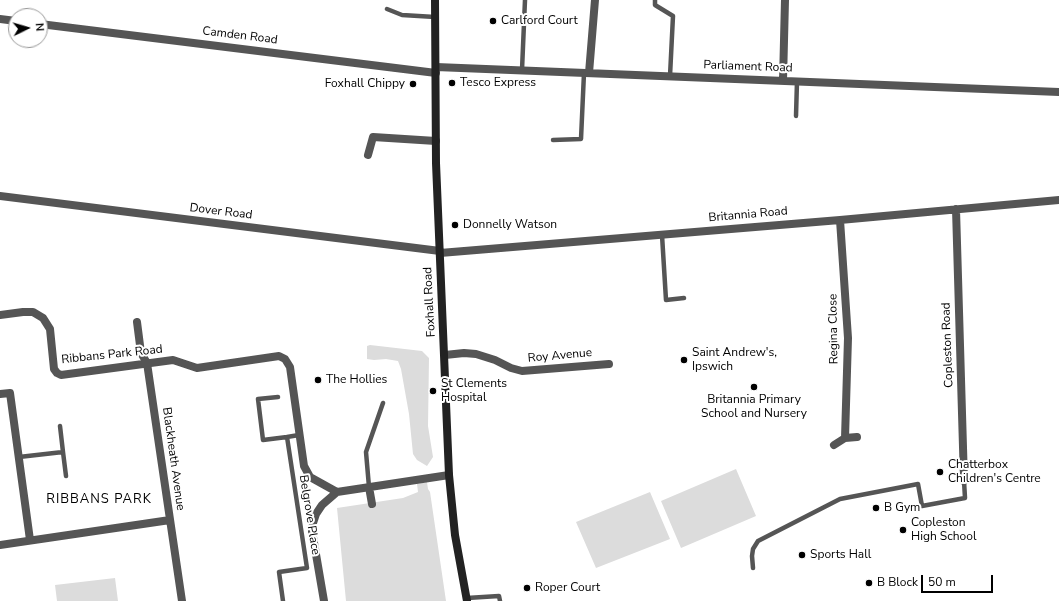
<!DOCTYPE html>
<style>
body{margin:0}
#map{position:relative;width:1059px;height:601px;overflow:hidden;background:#fff;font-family:"Nunito Sans",sans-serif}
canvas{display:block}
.north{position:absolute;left:8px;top:8px;width:40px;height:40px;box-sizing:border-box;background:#fff;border:1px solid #999;border-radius:50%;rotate:85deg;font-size:11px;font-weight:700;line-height:16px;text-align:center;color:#000}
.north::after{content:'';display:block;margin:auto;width:14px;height:18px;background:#000;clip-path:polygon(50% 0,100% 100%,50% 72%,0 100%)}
.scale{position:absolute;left:921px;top:575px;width:72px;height:18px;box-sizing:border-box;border:2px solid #000;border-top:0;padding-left:5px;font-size:12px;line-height:14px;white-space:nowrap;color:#000;-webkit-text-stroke:3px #fff;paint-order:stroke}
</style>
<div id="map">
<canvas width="1059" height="601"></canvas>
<div class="north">N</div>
<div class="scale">50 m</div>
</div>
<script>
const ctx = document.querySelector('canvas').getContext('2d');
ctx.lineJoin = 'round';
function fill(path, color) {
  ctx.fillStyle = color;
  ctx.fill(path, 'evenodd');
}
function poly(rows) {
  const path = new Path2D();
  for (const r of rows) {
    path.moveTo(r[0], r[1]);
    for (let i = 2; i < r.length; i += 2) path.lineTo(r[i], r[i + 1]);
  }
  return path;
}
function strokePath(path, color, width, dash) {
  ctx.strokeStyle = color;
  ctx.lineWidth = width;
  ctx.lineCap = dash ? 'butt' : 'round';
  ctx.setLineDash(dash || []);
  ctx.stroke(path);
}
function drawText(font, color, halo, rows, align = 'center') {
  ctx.font = font + ' "Nunito Sans",sans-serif';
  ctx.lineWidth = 4;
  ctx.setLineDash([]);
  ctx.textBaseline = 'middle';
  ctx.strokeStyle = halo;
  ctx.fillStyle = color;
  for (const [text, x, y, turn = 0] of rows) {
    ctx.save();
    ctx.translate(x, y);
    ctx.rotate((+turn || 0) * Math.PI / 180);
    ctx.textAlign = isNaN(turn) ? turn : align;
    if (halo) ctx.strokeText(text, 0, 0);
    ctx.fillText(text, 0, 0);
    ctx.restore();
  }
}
const green = poly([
 [370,345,422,351,429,358,428,426,433,457,427,466,417,460,413,454,409,414,401,369,398,361,386,359,374,360,367,359,367,346],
 [736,469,756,516,681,548,661,501],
 [427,482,428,489,430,492,446,601,346,601,337,508,403,498,418,492,417,484],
 [650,492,670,539,596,568,576,522],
 [115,578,118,601,57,601,55,585]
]);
const lane = poly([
 [655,0,655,5,673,16,670,76],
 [387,9,402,15,435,17],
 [522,70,525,0],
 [796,116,797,81],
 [553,140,581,139,584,73],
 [662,235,666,300,684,298],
 [278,397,258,399,263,440,287,437],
 [63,452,66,476],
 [19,457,63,452,60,426],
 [369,487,366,452,383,403],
 [753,568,752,556,753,549,758,541,840,499,918,484,922,506,965,498,964,481],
 [467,598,499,596,500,601],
 [283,601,279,572,307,568,287,437,299,435]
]);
const street = poly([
 [0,19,16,21],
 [40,24,436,73],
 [436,67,1059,92],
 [589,73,595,0],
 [783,81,785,0],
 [368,155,373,137,436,141],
 [0,196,440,251],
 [956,209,964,481],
 [840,220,848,338,845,438],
 [440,253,840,220,1059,200],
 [0,315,23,312,33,312,43,318,50,329,54,369,57,373,61,375,173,360,197,368,279,356,285,359,290,367,304,466,310,477,337,492],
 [137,322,141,353,147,363,182,601],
 [445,355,464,353,476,354,495,360,511,368,522,371,609,364],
 [0,394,10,393,30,540],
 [834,445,845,438,857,437],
 [369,487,372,504],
 [337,492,449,475],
 [0,545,170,520],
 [324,601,312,531,313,523,316,514,322,505,337,492]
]);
const secondary = poly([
 [435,0,436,163,449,475,455,535,467,601]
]);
const markers = [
 [493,21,4,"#000"],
 [452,83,4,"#000"],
 [413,84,4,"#000"],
 [455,225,4,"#000"],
 [684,360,4,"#000"],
 [318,380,4,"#000"],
 [754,387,4,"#000"],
 [433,391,4,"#000"],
 [940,472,4,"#000"],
 [876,508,4,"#000"],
 [903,530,4,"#000"],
 [802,555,4,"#000"],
 [869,583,4,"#000"],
 [527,588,4,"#000"]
];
const poiNames = [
 ["Carlford Court",501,21],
 ["Tesco Express",460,83],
 ["Foxhall Chippy",405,84,"right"],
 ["Donnelly Watson",463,225],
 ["Saint Andrew's,",692,353],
 ["Ipswich",692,367],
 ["The Hollies",326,380],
 ["St Clements",441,384],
 ["Hospital",441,398],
 ["Britannia Primary",754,400,"center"],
 ["School and Nursery",754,414,"center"],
 ["Chatterbox",948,465],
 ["Children's Centre",948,479],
 ["B Gym",884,508],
 ["Copleston",911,523],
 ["High School",911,537],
 ["Sports Hall",810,555],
 ["B Block",877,583],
 ["Roper Court",535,588]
];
const streetNames = [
 ["Camden Road",240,36,7],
 ["Parliament Road",748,67,2],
 ["Dover Road",221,212,7],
 ["Britannia Road",748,215,-5],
 ["Foxhall Road",430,302,-93],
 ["Regina Close",834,329,-91],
 ["Copleston Road",948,345,-92],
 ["Ribbans Park Road",112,355,-6],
 ["Roy Avenue",560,356,-5],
 ["Blackheath Avenue",173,459,82],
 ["Belgrove Place",309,515,81]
];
const neighbourhoodNames = [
 ["RIBBANS PARK",99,500]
];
fill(green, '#dcdcdc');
strokePath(lane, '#555', 4.5);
strokePath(street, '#555', 8);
strokePath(secondary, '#222', 8);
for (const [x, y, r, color] of markers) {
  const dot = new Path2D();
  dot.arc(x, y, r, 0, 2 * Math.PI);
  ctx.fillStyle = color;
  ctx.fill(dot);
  strokePath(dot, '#fff', 1.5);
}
drawText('12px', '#000', '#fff', poiNames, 'left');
drawText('12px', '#000', '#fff', streetNames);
ctx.letterSpacing = '1px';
drawText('13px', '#000', '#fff', neighbourhoodNames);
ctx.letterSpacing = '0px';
</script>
